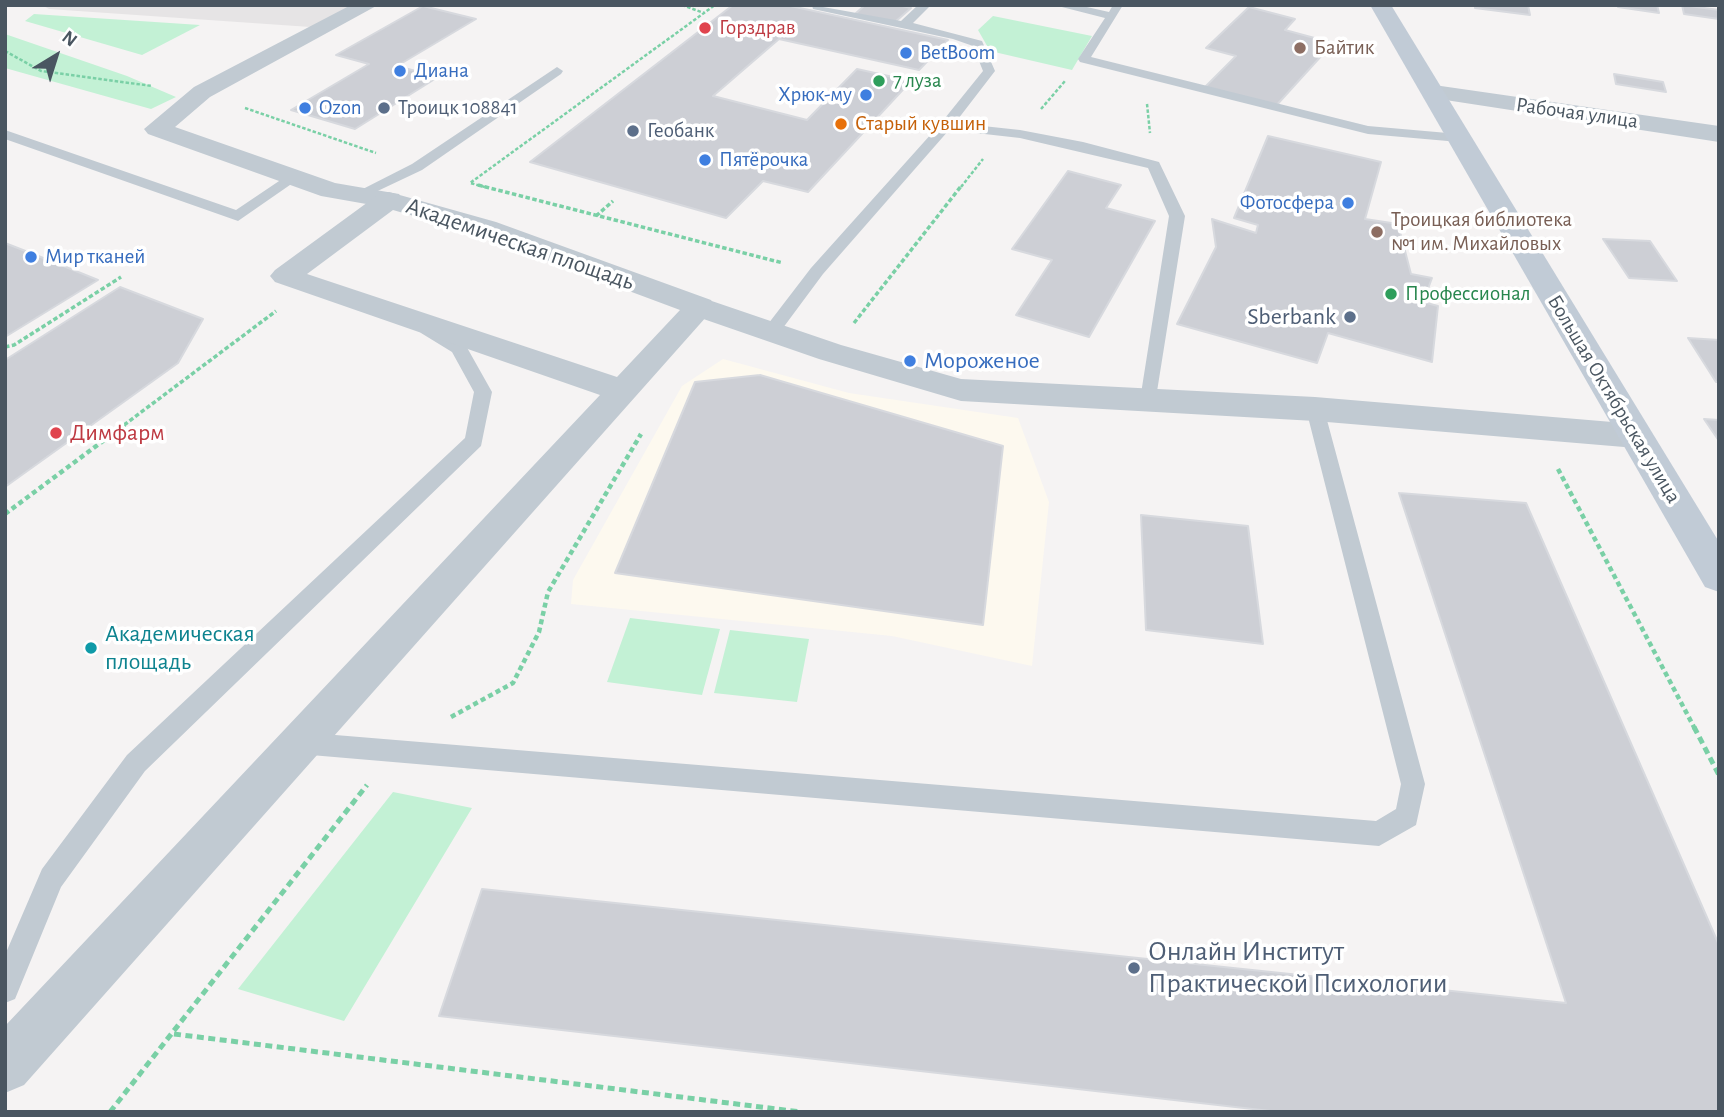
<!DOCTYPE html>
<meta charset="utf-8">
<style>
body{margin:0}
#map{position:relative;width:1724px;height:1117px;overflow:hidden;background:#f5f3f3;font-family:"Alegreya Sans",sans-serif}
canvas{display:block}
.frame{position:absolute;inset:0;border:7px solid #4a5661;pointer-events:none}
.north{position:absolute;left:21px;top:21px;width:70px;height:70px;-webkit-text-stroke:5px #fff;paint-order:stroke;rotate:38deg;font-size:19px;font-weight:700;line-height:28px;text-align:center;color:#4a5661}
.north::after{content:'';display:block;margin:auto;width:24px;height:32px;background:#4a5661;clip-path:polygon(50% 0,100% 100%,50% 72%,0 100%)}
</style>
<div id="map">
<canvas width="1724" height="1117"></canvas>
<div class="frame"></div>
<div class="north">N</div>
</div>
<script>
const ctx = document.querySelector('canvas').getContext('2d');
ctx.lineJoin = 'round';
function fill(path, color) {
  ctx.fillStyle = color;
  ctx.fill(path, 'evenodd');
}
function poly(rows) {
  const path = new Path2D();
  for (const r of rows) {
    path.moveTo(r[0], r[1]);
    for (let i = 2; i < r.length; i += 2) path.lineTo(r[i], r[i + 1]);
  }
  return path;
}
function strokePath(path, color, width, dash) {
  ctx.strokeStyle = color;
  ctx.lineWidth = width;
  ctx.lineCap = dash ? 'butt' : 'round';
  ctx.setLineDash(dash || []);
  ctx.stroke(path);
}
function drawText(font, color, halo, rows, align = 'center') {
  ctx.font = font + ' "Alegreya Sans",sans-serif';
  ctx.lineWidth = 7;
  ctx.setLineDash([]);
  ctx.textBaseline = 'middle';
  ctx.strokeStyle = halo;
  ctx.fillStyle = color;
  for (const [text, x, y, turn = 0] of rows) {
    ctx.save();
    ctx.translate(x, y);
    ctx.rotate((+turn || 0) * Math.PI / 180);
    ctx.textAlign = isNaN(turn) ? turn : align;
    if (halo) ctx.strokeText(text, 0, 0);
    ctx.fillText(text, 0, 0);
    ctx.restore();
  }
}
const commercial = poly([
 [723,359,849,393,1018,418,1049,502,1032,666,892,636,571,604,573,580,682,386]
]);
const education = poly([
 [42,5,367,5,325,28,49,9]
]);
const green = poly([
 [34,14,200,25,142,55,25,21],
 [993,16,1092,36,1072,70,990,51,978,30],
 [5,34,127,76,176,97,151,109,5,68],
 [630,618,720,629,702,695,607,682],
 [730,630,809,639,797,702,714,693],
 [393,792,472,808,344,1021,238,989]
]);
const building = poly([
 [733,5,786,5,948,40,919,70,779,39,713,96,807,120,857,69,911,81,808,192,763,181,726,218,530,162,733,5],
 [865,5,898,5,911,8,895,22,855,14,865,5],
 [1475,5,1528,5,1530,15,1475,8,1475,5],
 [1617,5,1657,5,1659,13,1618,7,1617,5],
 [1682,5,1719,10,1719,19,1684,14,1682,5],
 [423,6,476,19,397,66,438,77,355,129,291,110,369,64,336,55,423,6],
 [1249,7,1295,19,1285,30,1333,43,1274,108,1205,87,1236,56,1206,48,1249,7],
 [1614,74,1663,82,1666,92,1616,84,1614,74],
 [1268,136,1381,162,1365,219,1398,224,1411,274,1432,278,1423,302,1438,306,1432,362,1328,333,1317,363,1177,324,1216,247,1212,219,1256,233,1258,225,1234,218,1268,136],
 [1068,171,1121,185,1106,208,1155,221,1089,337,1016,315,1052,260,1012,249,1068,171],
 [1603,239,1650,241,1677,281,1629,278,1603,239],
 [5,243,51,261,98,280,5,337,5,243],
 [120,287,203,319,178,363,5,487,5,360,120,287],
 [1688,338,1719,340,1719,382,1716,382,1688,338],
 [760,375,1003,446,983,625,615,573,695,382,760,375],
 [1704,419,1719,420,1719,441,1704,419],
 [1399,493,1526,503,1719,945,1719,1112,1279,1112,439,1016,482,889,1566,1003,1399,493],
 [1141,515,1248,526,1263,644,1146,630,1141,515]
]);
const pathFar3 = poly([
 [682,5,704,13],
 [5,51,41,71,152,86],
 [1147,104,1150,133],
 [245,108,376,153],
 [1041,109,1065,81],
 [485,187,470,183,715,5],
 [961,187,983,159]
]);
const pathFar2 = poly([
 [478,185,783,263],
 [596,216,613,201],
 [854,323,962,185],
 [5,347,14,345,121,277],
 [124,425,276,311]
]);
const pathFar1 = poly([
 [1558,469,1695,729],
 [5,514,127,423],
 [451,717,513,683,539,632,548,592,641,434]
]);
const path = poly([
 [1694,727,1719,775],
 [174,1034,801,1112],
 [110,1112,367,785]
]);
const service = poly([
 [812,5,901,21,918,5,931,5,913,23,982,41,995,71,955,123,1020,130,1083,142,1159,162,1185,216,1155,404,1149,406,1140,400,1169,216,1148,168,1020,138,949,130,823,274,777,336,765,336,762,332,765,328,811,268,941,123,983,71,973,46,953,39,813,9,812,5],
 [1054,5,1078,5,1109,12,1113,5,1123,5,1091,57,1368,126,1459,134,1466,138,1459,142,1368,134,1080,62,1078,59,1105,18,1054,5],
 [557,67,563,71,561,74,422,170,367,196,362,197,355,193,412,164,557,67],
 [5,130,236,210,288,175,293,174,300,178,238,221,5,139,5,130],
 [427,324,465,344,492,392,481,446,145,771,61,887,15,999,5,1003,5,955,42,869,127,755,465,438,474,392,452,352,421,333,418,329,427,324],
 [1315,403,1324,409,1425,784,1416,825,1379,846,299,754,290,751,287,743,290,735,299,732,1376,821,1396,809,1401,784,1306,409,1315,403]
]);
const minor = poly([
 [351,5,378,5,210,97,175,127,335,183,399,194,403,200,399,206,389,208,321,196,148,134,144,129,194,87,351,5],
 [1434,85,1719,126,1719,142,1426,97,1422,92,1426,87,1434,85],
 [700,297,841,345,961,379,1315,397,1636,424,1648,427,1653,436,1648,445,1636,448,1315,421,961,401,819,359,689,314,685,307,689,300,700,297]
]);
const tertiary = poly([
 [389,192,496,222,711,300,715,307,24,1085,5,1093,5,1026,600,395,275,282,270,276,275,270,379,194,389,192],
 [393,210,476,234,680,310,617,377,307,274,393,210]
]);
const secondary = poly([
 [1370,5,1391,5,1719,542,1719,592,1705,587,1370,5]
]);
const markers = [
 [705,28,7,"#e0444e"],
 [1300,48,7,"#8d6e63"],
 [906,53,7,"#3f7fe0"],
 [400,71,7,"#3f7fe0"],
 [879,81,7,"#2e9e5b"],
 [866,95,7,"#3f7fe0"],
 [305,108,7,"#3f7fe0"],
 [384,108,7,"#5c6f8a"],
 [841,124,7,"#e8710a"],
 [633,131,7,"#5c6f8a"],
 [705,160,7,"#3f7fe0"],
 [1348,203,7,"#3f7fe0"],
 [1377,232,7,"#8d6e63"],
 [31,257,7,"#3f7fe0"],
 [1391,294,7,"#2e9e5b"],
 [1350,317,7,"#5c6f8a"],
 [910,361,7,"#3f7fe0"],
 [56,433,7,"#e0444e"],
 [91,648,7,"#0f9aa8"],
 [1134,968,7,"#5c6f8a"]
];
const farHealthnames = [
 ["Горздрав",719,28]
];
const farEducationnames = [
 ["Байтик",1314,48],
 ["Троицкая библиотека",1391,220],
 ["№1 им. Михайловых",1391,244]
];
const farShopnames = [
 ["BetBoom",920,53],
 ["Диана",414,71],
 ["Хрюк-му",852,95,"right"],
 ["Ozon",319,108],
 ["Пятёрочка",719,160],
 ["Фотосфера",1334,203,"right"],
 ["Мир тканей",45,257]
];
const farLeisurenames = [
 ["7 луза",893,81],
 ["Профессионал",1405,294]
];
const farServicenames = [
 ["Троицк 108841",398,108],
 ["Геобанк",647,131]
];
const farStreetnames = [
 ["Рабочая улица",1577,113,8],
 ["Большая Октябрьская улица",1614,399,59]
];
const farFoodnames = [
 ["Старый кувшин",855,124]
];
const streetNames = [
 ["Академическая площадь",520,244,19]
];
const serviceNames = [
 ["Sberbank",1336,317]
];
const shopNames = [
 ["Мороженое",924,361]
];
const healthNames = [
 ["Димфарм",70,433]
];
const cultureNames = [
 ["Академическая",105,634],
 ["площадь",105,662]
];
const nearServicenames = [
 ["Онлайн Институт",1148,952],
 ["Практической Психологии",1148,984]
];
fill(commercial, '#fdf9ef');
fill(education, '#e6e4e5');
fill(green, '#c3f1d5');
fill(building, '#cdcfd5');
strokePath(building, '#d7d9de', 2);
strokePath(pathFar3, '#7ad0a6', 2.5, [3.5, 2]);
strokePath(pathFar2, '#7ad0a6', 3.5, [4.5, 2.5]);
strokePath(pathFar1, '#7ad0a6', 4.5, [5, 3.5]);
strokePath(path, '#7ad0a6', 5, [7, 4.5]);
fill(service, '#c1cad2');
fill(minor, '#c1cad2');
fill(tertiary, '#c1cad2');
fill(secondary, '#c1cbd6');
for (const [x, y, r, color] of markers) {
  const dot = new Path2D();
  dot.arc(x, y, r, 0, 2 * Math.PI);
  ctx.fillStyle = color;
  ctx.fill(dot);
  strokePath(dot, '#fff', 2.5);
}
drawText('21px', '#be3a42', '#fff', farHealthnames, 'left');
drawText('21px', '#785e54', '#fff', farEducationnames, 'left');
drawText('21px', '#366cbe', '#fff', farShopnames, 'left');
drawText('21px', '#27864d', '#fff', farLeisurenames, 'left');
drawText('21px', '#4e5e75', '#fff', farServicenames, 'left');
drawText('21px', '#4a5661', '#fff', farStreetnames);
drawText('21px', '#c56008', '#fff', farFoodnames, 'left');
drawText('24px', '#4a5661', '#fff', streetNames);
drawText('24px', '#4e5e75', '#fff', serviceNames, 'right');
drawText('24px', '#366cbe', '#fff', shopNames, 'left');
drawText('24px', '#be3a42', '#fff', healthNames, 'left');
drawText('24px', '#0d838f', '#fff', cultureNames, 'left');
drawText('28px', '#4e5e75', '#fff', nearServicenames, 'left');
</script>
